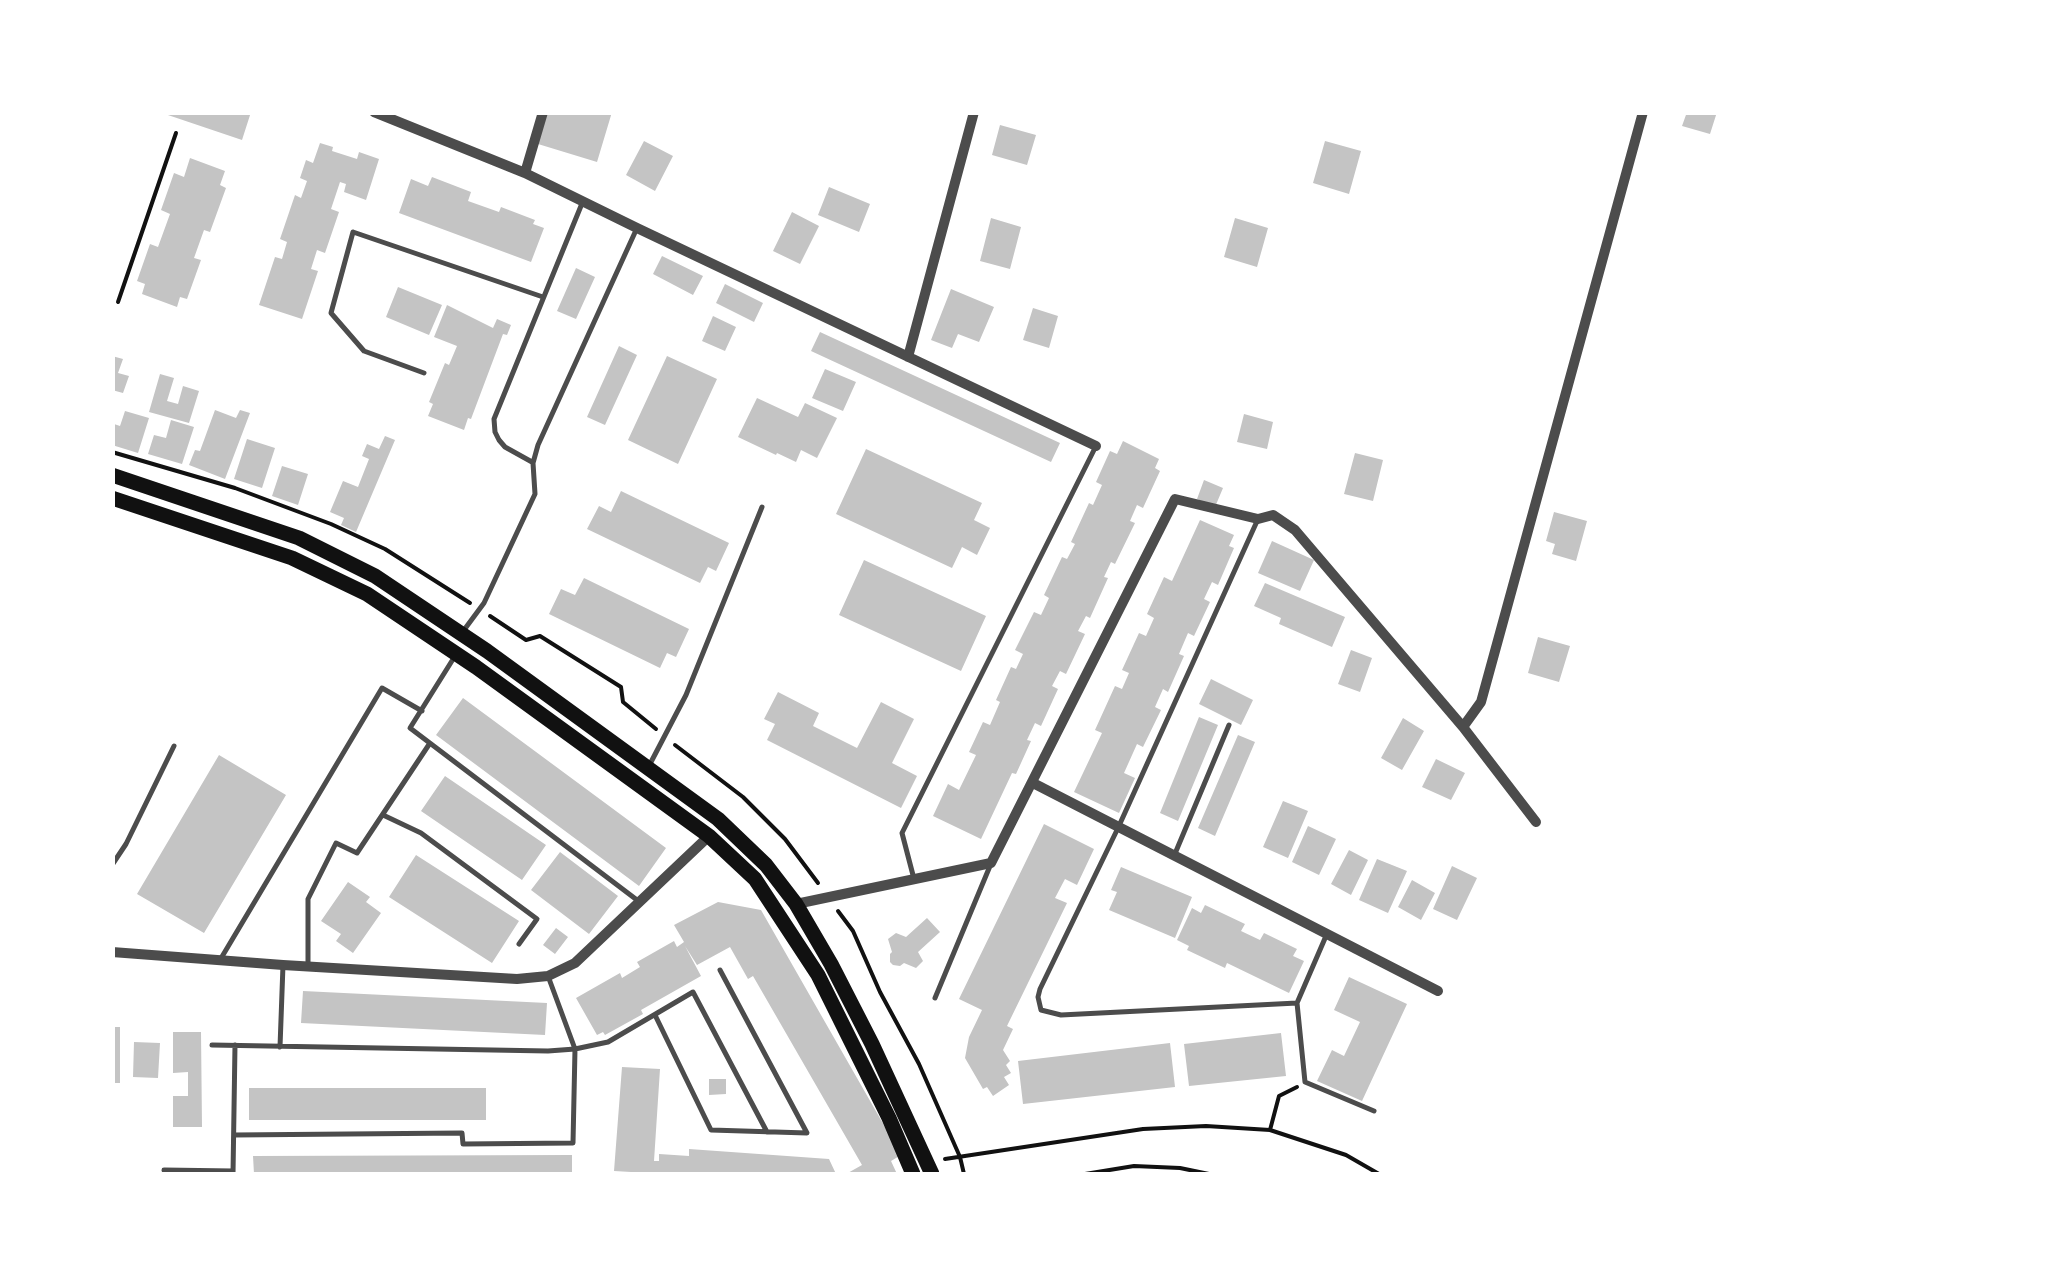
<!DOCTYPE html>
<style>
body{margin:0}
#map{position:relative;width:2057px;height:1287px;overflow:hidden;background:#fff;font-family:Cabin,sans-serif}
canvas{display:block}
.frame{position:absolute;inset:0;border:115px solid #fff;pointer-events:none}
</style>
<div id="map">
<canvas width="2057" height="1287"></canvas>
<div class="frame"></div>
</div>
<script>
const ctx = document.querySelector('canvas').getContext('2d');
ctx.lineJoin = 'round';
function fill(path, color) {
  ctx.fillStyle = color;
  ctx.fill(path, 'evenodd');
}
function poly(rows) {
  const path = new Path2D();
  for (const r of rows) {
    path.moveTo(r[0], r[1]);
    for (let i = 2; i < r.length; i += 2) path.lineTo(r[i], r[i + 1]);
  }
  return path;
}
function strokePath(path, color, width, dash) {
  ctx.strokeStyle = color;
  ctx.lineWidth = width;
  ctx.lineCap = dash ? 'butt' : 'round';
  ctx.setLineDash(dash || []);
  ctx.stroke(path);
}
const building = poly([
 [159,112,251,112,242,140],
 [547,112,612,112,597,162,538,144],
 [1687,112,1717,112,1710,134,1682,126],
 [1000,125,1036,135,1027,165,992,155],
 [644,141,673,156,655,191,626,175],
 [1325,141,1361,151,1349,194,1313,183],
 [320,143,333,147,332,151,357,159,359,152,379,159,366,200,344,192,346,184,340,182,331,209,339,212,325,253,317,250,311,269,318,271,302,319,259,305,275,257,282,259,287,242,280,239,295,195,301,198,307,181,300,178,306,160,313,163],
 [190,158,225,171,220,185,226,188,210,232,204,230,194,258,201,260,187,299,180,297,177,307,142,294,145,284,137,281,150,244,158,247,170,214,161,210,174,173,184,177],
 [432,177,471,192,468,201,499,212,501,207,535,220,533,224,544,228,531,262,399,213,411,179,428,186],
 [829,187,870,204,859,232,818,215],
 [792,212,819,226,800,264,773,251],
 [991,218,1021,227,1010,269,980,261],
 [1235,218,1268,228,1257,267,1224,257],
 [662,256,703,276,693,295,653,274],
 [576,268,595,277,576,319,557,311],
 [725,284,763,303,754,322,716,303],
 [398,287,442,305,429,335,386,317],
 [951,289,994,307,979,342,958,334,952,348,931,340],
 [447,305,493,328,497,319,511,325,507,335,503,334,471,419,468,418,464,430,428,416,433,404,429,402,445,363,449,365,457,346,434,337],
 [1033,308,1058,316,1049,348,1023,340],
 [713,316,736,327,725,351,702,341],
 [820,332,1060,443,1051,462,811,351],
 [619,346,637,355,605,425,587,417],
 [112,356,123,359,118,373,129,376,123,393,112,390],
 [667,356,717,379,678,464,628,440],
 [825,369,856,382,843,411,812,398],
 [160,374,174,378,167,401,178,404,183,386,199,391,189,423,149,412],
 [757,398,798,417,805,403,837,418,817,458,801,450,796,462,777,453,776,455,738,437],
 [215,410,236,418,240,410,250,413,225,479,189,465,195,450,200,451],
 [125,411,149,418,138,453,112,445,114,424,120,426],
 [1244,414,1273,422,1267,449,1237,442],
 [171,420,194,427,182,464,148,454,154,435,166,438],
 [385,436,395,440,356,532,341,525,344,518,330,512,343,481,358,487,369,459,362,456,367,444,379,449],
 [247,439,275,448,262,488,234,479],
 [1123,441,1159,459,1155,468,1160,471,1143,508,1137,505,1130,521,1135,523,1115,564,1111,562,1104,577,1108,578,1090,618,1086,616,1078,631,1085,634,1066,674,1060,671,1052,686,1058,689,1041,726,1035,723,1027,740,1031,741,1016,774,1012,773,981,839,933,816,948,784,959,790,976,755,969,752,983,722,990,725,1000,702,996,700,1011,667,1016,669,1023,654,1015,650,1034,612,1041,615,1049,598,1044,595,1062,557,1067,559,1075,544,1071,542,1089,503,1093,505,1102,485,1096,482,1110,451,1117,454],
 [866,449,982,503,974,520,990,528,977,555,962,547,952,568,836,514],
 [1355,453,1383,460,1373,501,1344,494],
 [282,466,308,474,298,505,272,496],
 [1204,480,1223,488,1215,507,1197,499],
 [621,491,729,543,716,571,708,567,700,583,587,529,599,506,611,512],
 [1554,512,1587,521,1576,561,1552,554,1555,544,1546,541],
 [1200,520,1234,535,1229,546,1234,548,1218,585,1212,582,1204,599,1210,602,1194,636,1188,633,1179,654,1184,656,1168,692,1163,689,1155,707,1161,710,1143,747,1137,744,1124,773,1135,778,1119,813,1074,792,1102,733,1095,730,1115,686,1122,689,1129,673,1122,670,1139,633,1146,636,1154,618,1147,614,1164,577,1172,581],
 [1272,541,1314,560,1300,591,1258,573],
 [864,560,986,616,961,671,839,615],
 [584,578,689,629,676,657,667,653,660,668,549,614,561,589,575,595],
 [1265,583,1345,617,1332,647,1279,624,1281,618,1254,606],
 [1538,637,1570,646,1559,682,1528,673],
 [1351,650,1372,658,1360,692,1338,684],
 [1211,679,1253,700,1241,725,1199,704],
 [778,692,819,713,813,726,857,748,881,702,914,719,892,763,917,776,901,808,767,740,775,724,764,719],
 [463,698,666,848,639,886,436,735],
 [1199,717,1218,725,1178,821,1160,813],
 [1403,718,1424,731,1402,770,1381,758],
 [1238,735,1255,742,1215,836,1198,828],
 [219,755,286,795,204,933,137,894],
 [1436,759,1465,773,1451,800,1422,787],
 [445,776,546,845,522,880,421,811],
 [1283,801,1308,811,1288,858,1263,847],
 [1044,824,1094,849,1077,885,1065,879,1055,898,1067,903,1007,1026,1013,1029,1003,1050,1010,1061,1006,1065,1011,1073,1004,1077,1009,1085,993,1096,987,1087,983,1089,965,1058,969,1037,982,1010,959,999],
 [1308,826,1336,839,1319,875,1292,862],
 [1349,850,1368,860,1351,895,1331,884],
 [560,852,618,896,589,934,531,890],
 [416,855,519,921,492,963,389,897],
 [1377,859,1407,871,1388,913,1359,900],
 [1452,866,1477,878,1457,920,1433,909],
 [1121,867,1192,897,1175,938,1109,910,1117,892,1111,890],
 [1412,880,1435,893,1421,920,1398,907],
 [348,882,370,897,366,902,381,913,353,953,336,941,341,934,321,921],
 [718,902,761,910,901,1155,891,1161,897,1174,846,1174,862,1165,753,976,748,979,730,947,697,965,685,946,701,976,641,1010,643,1014,605,1035,603,1032,597,1035,576,998,620,973,622,978,640,967,637,962,674,941,677,947,684,942,674,925],
 [1205,905,1245,924,1241,931,1260,940,1264,933,1297,949,1293,956,1304,961,1289,993,1227,963,1225,968,1187,950,1189,946,1177,940,1192,908,1201,913],
 [927,918,940,932,918,952,923,961,916,968,904,963,900,966,893,965,890,962,890,954,892,952,888,939,896,933,906,937],
 [556,928,568,937,555,954,543,945],
 [1349,977,1407,1004,1362,1101,1317,1081,1332,1050,1344,1056,1360,1022,1334,1010],
 [303,991,547,1003,545,1035,301,1023],
 [112,1027,120,1027,120,1083,112,1083],
 [173,1032,201,1032,202,1127,173,1127,173,1096,188,1096,188,1072,173,1073],
 [1281,1033,1286,1076,1189,1086,1184,1044],
 [134,1042,160,1043,158,1078,133,1077],
 [1170,1043,1175,1087,1023,1104,1018,1061],
 [622,1067,660,1069,654,1161,659,1161,659,1154,689,1156,689,1149,829,1159,836,1174,631,1174,631,1172,614,1171],
 [709,1079,726,1079,726,1094,709,1095],
 [249,1088,486,1088,486,1120,249,1120],
 [572,1155,572,1174,254,1174,253,1156]
]);
const path = poly([
 [118,302,176,133],
 [112,452,235,488,331,524,385,549,470,603],
 [490,616,526,640,540,636,621,687,623,702,656,729],
 [675,745,743,797,785,839,818,883],
 [838,911,853,931,880,992,919,1064,960,1157,964,1174],
 [1270,1130,1279,1096,1297,1087],
 [945,1159,1143,1129,1206,1126,1270,1130,1346,1155,1379,1174],
 [1085,1174,1134,1166,1180,1168,1209,1174]
]);
const service = poly([
 [424,373,364,351,331,313,353,232,543,297],
 [532,462,505,447,499,440,495,432,494,419,583,201],
 [1258,519,1118,828,1040,989,1038,997,1041,1010,1061,1015,1297,1003],
 [464,630,484,603,535,494,533,463,538,445,637,228],
 [455,656,410,728,637,900],
 [650,764,686,695,762,507],
 [383,815,421,833,537,919,519,944],
 [1174,856,1229,725],
 [112,865,126,844,174,746],
 [914,879,902,833,1096,446],
 [1326,936,1297,1003,1305,1082,1374,1111],
 [220,960,382,688,422,711],
 [308,964,308,899,336,843,357,853,430,743],
 [935,998,990,866],
 [655,1015,711,1130,807,1133,720,970],
 [212,1045,548,1051,575,1049,608,1042,693,992,767,1132],
 [280,1047,283,965],
 [234,1135,462,1133,463,1144,573,1143,575,1049,548,976],
 [164,1170,233,1171],
 [233,1174,235,1045]
]);
const minor = poly([
 [374,112,525,173,637,228,1096,446],
 [525,173,543,112],
 [908,357,974,112],
 [1463,727,1481,702,1643,112],
 [1033,783,1438,991],
 [796,904,991,863,1175,499,1258,519,1273,515,1295,530,1463,727,1536,822],
 [112,952,283,965,517,979,548,976,575,963,709,836]
]);
const primary = poly([
 [112,475,299,538,375,576,487,651,718,819,766,865,796,904,831,964,872,1044,932,1174],
 [112,498,292,558,367,594,476,667,709,836,755,879,818,975,889,1118,913,1174]
]);
fill(building, '#c4c4c4');
strokePath(path, '#111', 4);
strokePath(service, '#4c4c4c', 5);
strokePath(minor, '#4c4c4c', 10);
strokePath(primary, '#111', 15);
</script>
